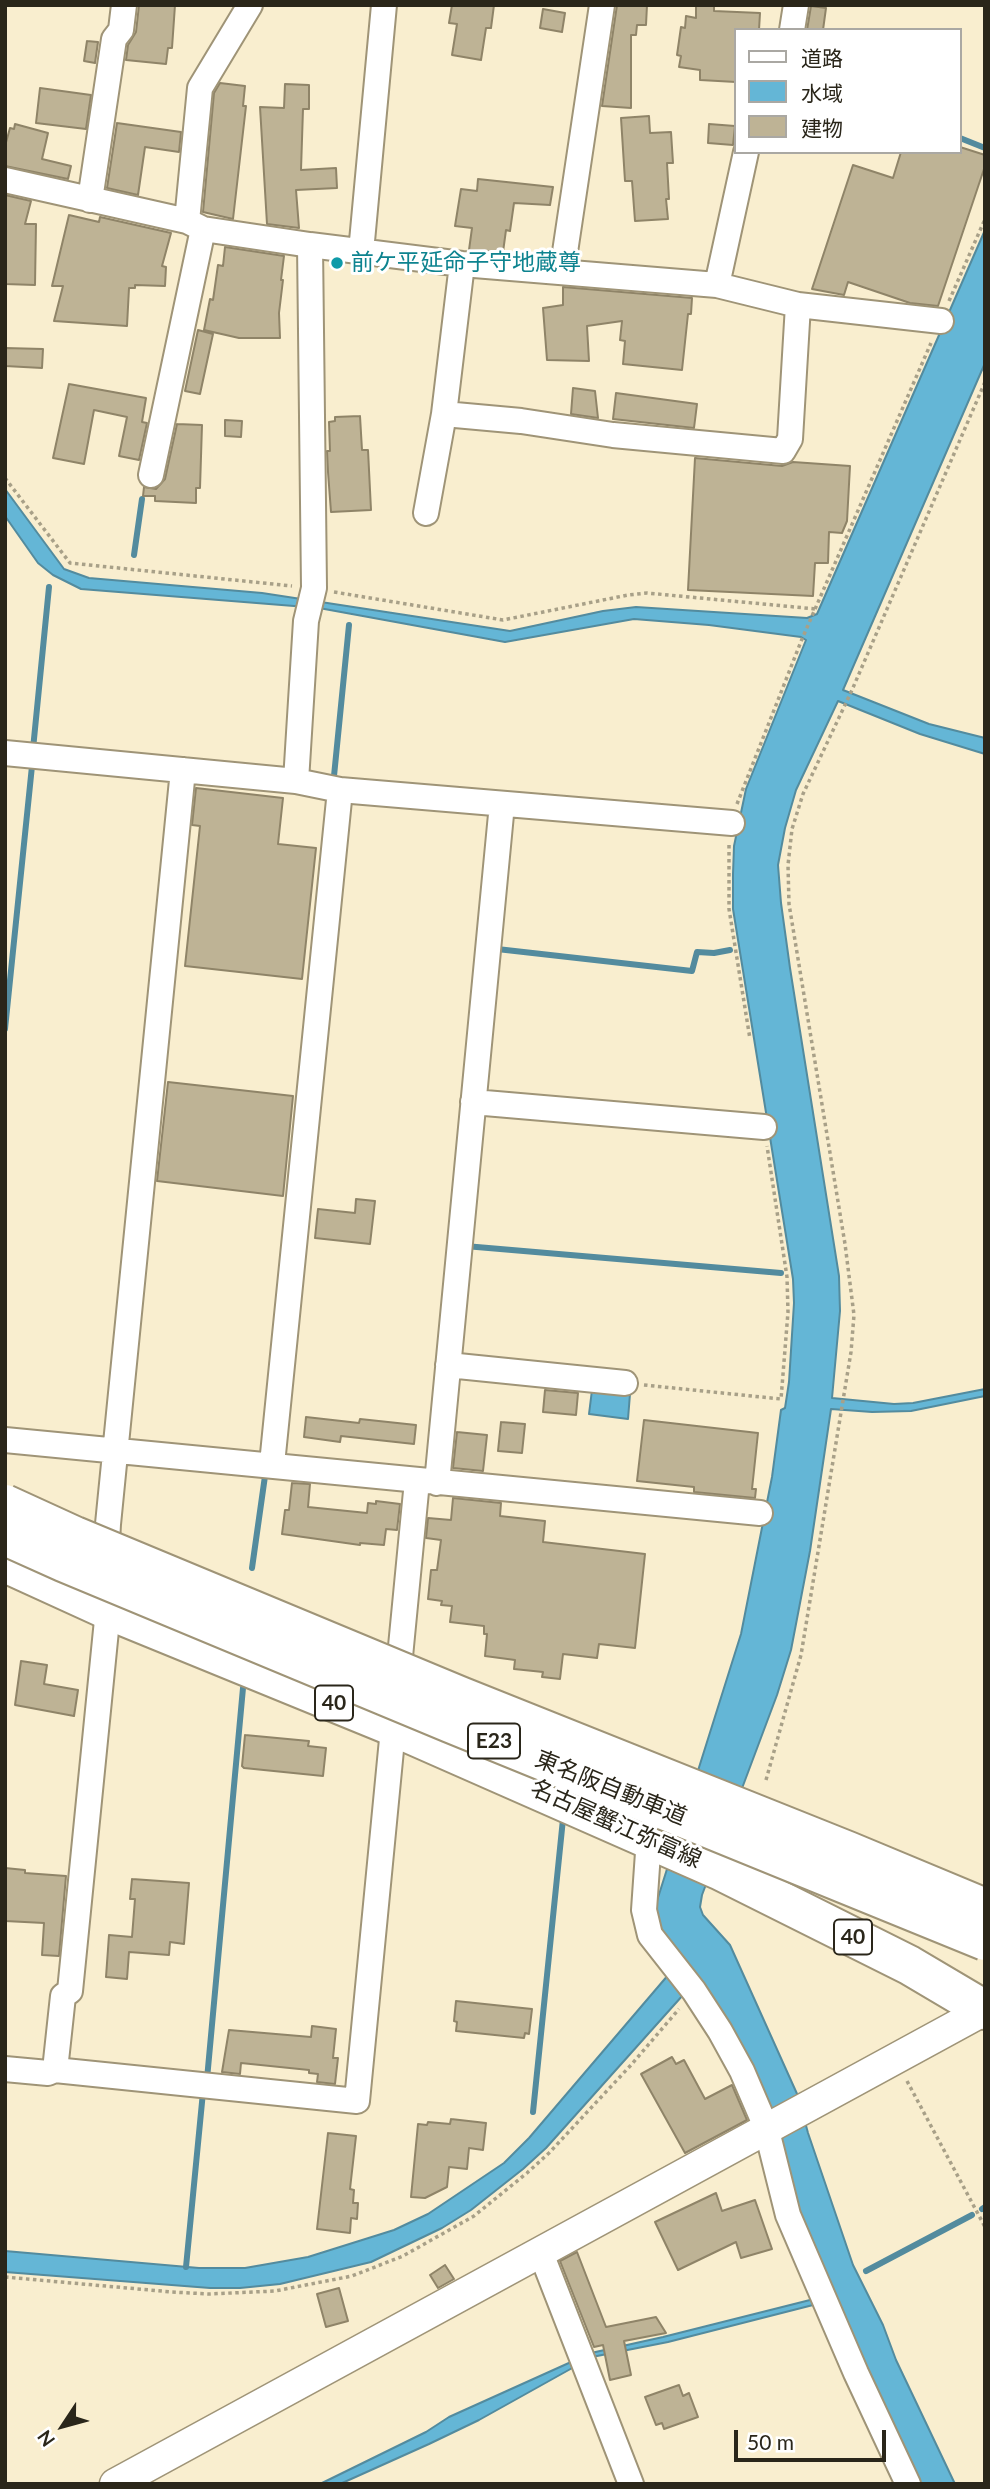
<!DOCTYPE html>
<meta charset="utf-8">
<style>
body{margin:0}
#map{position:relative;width:990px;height:2489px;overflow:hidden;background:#f9eecf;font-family:Lato,"Noto Sans JP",sans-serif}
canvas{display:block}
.frame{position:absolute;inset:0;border:7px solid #2a261a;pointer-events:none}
.legend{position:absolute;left:734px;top:28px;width:228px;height:126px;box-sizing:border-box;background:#fff;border:2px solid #aaa8a3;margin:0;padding:9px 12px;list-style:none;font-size:21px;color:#2a261a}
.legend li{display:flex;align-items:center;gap:14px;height:35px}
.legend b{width:35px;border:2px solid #aaa8a3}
.north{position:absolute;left:28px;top:2391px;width:70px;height:70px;-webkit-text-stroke:5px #fff;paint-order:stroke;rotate:234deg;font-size:19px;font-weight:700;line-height:28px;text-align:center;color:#2a261a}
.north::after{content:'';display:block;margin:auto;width:24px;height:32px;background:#2a261a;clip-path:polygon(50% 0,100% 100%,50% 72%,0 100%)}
.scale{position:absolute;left:734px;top:2430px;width:152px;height:32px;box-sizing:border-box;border:4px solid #2a261a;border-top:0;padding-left:9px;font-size:21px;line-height:24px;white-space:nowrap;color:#2a261a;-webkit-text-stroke:5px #fff;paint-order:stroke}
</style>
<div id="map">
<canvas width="990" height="2489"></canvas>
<div class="frame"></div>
<ul class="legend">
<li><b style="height:9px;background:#fff"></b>道路</li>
<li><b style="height:19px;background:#64b6d6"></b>水域</li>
<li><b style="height:19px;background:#beb395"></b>建物</li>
</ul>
<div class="north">N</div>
<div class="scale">50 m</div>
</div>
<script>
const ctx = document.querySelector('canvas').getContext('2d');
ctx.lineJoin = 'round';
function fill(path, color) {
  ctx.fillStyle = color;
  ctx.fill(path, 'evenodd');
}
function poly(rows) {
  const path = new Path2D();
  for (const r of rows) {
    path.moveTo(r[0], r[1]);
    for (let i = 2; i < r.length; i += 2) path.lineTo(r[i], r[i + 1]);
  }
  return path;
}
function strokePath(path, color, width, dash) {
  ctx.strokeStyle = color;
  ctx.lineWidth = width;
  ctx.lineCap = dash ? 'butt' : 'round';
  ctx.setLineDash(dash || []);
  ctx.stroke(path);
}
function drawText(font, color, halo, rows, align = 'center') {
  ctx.font = font + ' Lato,"Noto Sans JP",sans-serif';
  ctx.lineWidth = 6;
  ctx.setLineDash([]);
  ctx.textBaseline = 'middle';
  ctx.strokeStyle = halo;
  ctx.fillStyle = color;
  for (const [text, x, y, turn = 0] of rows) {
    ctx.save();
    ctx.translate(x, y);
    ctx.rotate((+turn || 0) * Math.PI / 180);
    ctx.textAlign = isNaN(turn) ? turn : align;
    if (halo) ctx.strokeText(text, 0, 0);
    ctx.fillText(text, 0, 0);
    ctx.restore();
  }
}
const water = poly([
 [985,230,985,363,843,690,929,724,985,738,985,754,920,734,838,701,796,790,785,828,778,865,781,903,790,968,839,1276,840,1311,832,1398,894,1404,913,1403,985,1389,985,1396,911,1411,872,1412,831,1409,810,1551,791,1650,777,1695,702,1895,700,1907,703,1915,730,1945,798,2096,808,2133,853,2265,883,2325,896,2360,955,2484,916,2484,796,2213,776,2128,683,1995,546,2148,523,2169,471,2210,442,2228,371,2262,280,2284,240,2288,210,2288,5,2272,5,2251,199,2268,245,2268,308,2257,394,2230,428,2214,504,2163,529,2138,669,1974,655,1914,656,1904,741,1634,772,1477,781,1410,785,1408,789,1382,794,1303,793,1279,733,909,733,874,734,846,746,789,806,640,801,637,709,625,634,619,505,642,319,608,81,589,53,575,38,563,5,516,5,489,64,569,89,578,262,593,510,631,603,611,636,607,807,618,817,614,985,230],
 [592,1390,630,1394,628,1419,589,1414,592,1390],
 [814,2299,817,2304,668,2342,592,2357,479,2420,429,2444,340,2484,320,2484,426,2432,449,2417,591,2353,663,2337,814,2299]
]);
const stream = poly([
 [960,138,985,148],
 [134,555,142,499],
 [33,749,49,587],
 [334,776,349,625],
 [497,949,692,971,697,952,714,953,730,950],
 [5,1029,32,766],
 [465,1246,781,1273],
 [252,1568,265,1476],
 [207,2079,243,1688],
 [533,2112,563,1819],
 [982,2209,985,2207],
 [186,2267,203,2092],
 [866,2271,972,2215]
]);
const building = poly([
 [139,5,175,5,172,48,168,48,166,64,126,60,128,45,136,32,139,5],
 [452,5,494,5,491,28,486,28,481,60,452,55,457,24,449,23,452,5],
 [617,5,647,5,646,25,637,25,636,35,631,35,631,108,602,106,617,5],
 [696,5,714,5,714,11,760,13,759,30,736,30,736,82,700,80,700,70,679,67,681,56,677,55,681,27,685,28,686,16,696,18,696,5],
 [811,6,826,8,823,30,807,30,811,6],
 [543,9,565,13,562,32,540,28,543,9],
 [87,41,98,42,95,63,84,61,87,41],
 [220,83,245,86,243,106,246,106,233,219,203,212,214,93,220,83],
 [285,84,309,85,309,109,303,109,301,170,336,168,337,188,296,190,299,228,267,224,260,107,284,108,285,84],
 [40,88,91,95,86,129,36,123,40,88],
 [649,116,650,133,671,132,673,163,667,163,669,199,666,199,668,219,635,221,632,181,625,181,621,118,649,116],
 [117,123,181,132,179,152,145,147,138,195,107,188,117,123],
 [15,124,48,133,42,159,71,166,68,179,5,166,5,146,10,128,14,129,15,124],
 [709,124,735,126,733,145,708,143,709,124],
 [960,147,985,155,985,166,938,306,910,303,848,282,844,295,812,289,853,165,893,178,901,152,960,152,960,147],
 [478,179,553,187,550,205,514,203,510,231,506,230,503,252,469,250,472,228,455,226,461,189,477,191,478,179],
 [5,195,31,201,25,224,36,224,35,285,5,284,5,195],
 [69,215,99,222,100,217,171,233,162,266,166,267,165,286,135,285,135,288,129,288,127,326,54,321,63,286,52,286,69,215],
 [225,247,284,256,281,280,283,280,279,313,280,338,239,338,204,330,210,299,213,300,218,265,223,266,225,247],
 [563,287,692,298,691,314,688,314,682,370,623,364,625,341,620,340,622,321,587,326,589,361,547,360,543,308,563,305,563,287],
 [198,330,213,334,200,394,185,391,198,330],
 [5,348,43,349,42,368,5,366,5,348],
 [69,384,146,398,142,422,147,423,139,460,119,456,127,417,94,410,84,464,53,458,69,384],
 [573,388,595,391,598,418,571,414,573,388],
 [616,393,697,404,694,428,613,419,616,393],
 [360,416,362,450,368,450,371,510,331,512,328,472,327,451,330,451,329,422,335,421,335,417,360,416],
 [225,420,242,421,241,437,225,436,225,420],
 [177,424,202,425,200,488,196,488,196,503,155,501,155,496,143,496,144,487,156,489,165,479,177,424],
 [695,458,782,466,793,462,850,466,847,521,842,533,829,532,828,563,815,563,813,596,688,590,695,458],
 [196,788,283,798,278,844,316,848,302,979,185,966,200,826,192,825,196,788],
 [168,1082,293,1096,283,1196,157,1181,168,1082],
 [356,1199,375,1201,370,1244,315,1238,318,1209,355,1213,356,1199],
 [545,1390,578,1393,576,1415,543,1412,545,1390],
 [306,1417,359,1423,360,1419,416,1425,414,1444,341,1436,340,1442,304,1437,306,1417],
 [644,1420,758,1433,752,1489,756,1489,755,1498,694,1492,694,1487,637,1481,644,1420],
 [501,1422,525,1424,522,1453,498,1451,501,1422],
 [457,1432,487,1435,483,1471,453,1468,457,1432],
 [292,1483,310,1484,308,1507,367,1513,368,1503,376,1504,376,1501,400,1504,397,1530,386,1529,384,1545,360,1543,360,1545,282,1534,285,1510,289,1510,292,1483],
 [453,1498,501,1503,500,1516,545,1521,543,1542,645,1554,635,1648,599,1644,597,1658,563,1654,560,1679,542,1677,543,1672,514,1669,515,1660,485,1656,487,1634,484,1634,484,1626,450,1622,452,1606,441,1605,442,1601,428,1599,431,1570,437,1570,441,1540,426,1538,428,1518,451,1520,453,1498],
 [21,1661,47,1665,44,1684,78,1690,74,1716,15,1705,21,1661],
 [245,1735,309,1741,308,1746,326,1748,323,1776,244,1768,242,1766,245,1735],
 [5,1868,25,1870,25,1873,66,1876,59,1956,42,1955,44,1923,5,1921,5,1868],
 [132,1879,189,1883,184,1944,170,1942,169,1955,129,1952,127,1979,106,1977,109,1935,132,1937,135,1899,130,1899,132,1879],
 [456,2001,532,2009,529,2034,525,2033,524,2038,456,2031,457,2022,454,2021,456,2001],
 [312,2026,336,2029,333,2058,338,2058,335,2084,317,2082,318,2074,309,2073,309,2070,241,2063,240,2074,222,2072,229,2030,311,2037,312,2026],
 [672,2057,676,2064,684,2060,705,2099,732,2085,747,2120,685,2153,641,2074,672,2057],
 [451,2119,486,2123,483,2150,469,2148,467,2169,449,2167,447,2187,425,2198,411,2197,418,2124,427,2125,428,2122,450,2124,451,2119],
 [328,2133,356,2136,350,2189,354,2190,353,2203,358,2203,357,2219,351,2218,350,2233,317,2229,328,2133],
 [716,2193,722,2211,755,2200,772,2249,741,2258,736,2242,678,2270,655,2222,716,2193],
 [577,2252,606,2327,656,2317,666,2333,624,2341,631,2375,610,2380,603,2345,594,2347,560,2261,577,2252],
 [445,2265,454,2279,438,2288,430,2275,445,2265],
 [339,2288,348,2321,326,2327,317,2294,339,2288],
 [679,2385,683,2396,689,2393,698,2417,664,2429,662,2423,656,2425,645,2397,679,2385]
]);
const path = poly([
 [949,301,985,219],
 [5,478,70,563,292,586],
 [334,592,503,620,628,595,647,593,816,609],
 [737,804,802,639,931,343],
 [729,845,729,909,750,1039],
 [644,1385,781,1399,788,1312,787,1277,767,1146],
 [766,1780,801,1655,851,1352,854,1315,845,1244,789,904,788,865,792,829,803,794,852,690,985,382],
 [907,2081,985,2227],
 [5,2277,172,2292,209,2294,275,2291,352,2276,403,2256,474,2216,527,2173,549,2153,631,2065,679,2009]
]);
const minor = poly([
 [792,30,796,5],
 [5,180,187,221,203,229,310,245,462,264,717,285,746,152],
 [90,200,114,39,121,30,124,5],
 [187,221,200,88,250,5],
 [361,252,384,5],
 [562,272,602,5],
 [717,285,798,305,941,321],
 [444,414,521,421,613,435,783,451,790,439,798,305],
 [151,475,203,229],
 [426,513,444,414,462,264],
 [5,753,296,781,340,790,732,823],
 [296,781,306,621,314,588,310,245],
 [473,1102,764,1127],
 [448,1365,625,1383],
 [5,1440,760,1513],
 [272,1464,340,790],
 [437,1483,502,804],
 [106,1560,108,1524,183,770],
 [649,1838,644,1910,650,1935,694,1991,720,2031,742,2071,766,2127,788,2215,856,2373,908,2484],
 [5,2069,48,2073,55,2070,357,2101,417,1481],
 [55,2070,63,1996,70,1991,108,1610],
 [541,2253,631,2484]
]);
const tertiary = poly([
 [115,2484,985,2010]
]);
const primary = poly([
 [5,1563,108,1610,392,1726,719,1870,909,1965,985,2010]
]);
const motorwayBridge = poly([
 [5,1504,75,1536,460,1696,848,1851,985,1908],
 [5,1536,63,1562,450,1723,985,1941]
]);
const markers = [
 [337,263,7,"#0f9aa8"]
];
const shields = [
 [334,1703,38],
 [494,1741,52],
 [853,1937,38]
];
const shieldNames = [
 ["40",334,1703],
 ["E23",494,1741],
 ["40",853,1937]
];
const cultureNames = [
 ["前ケ平延命子守地蔵尊",351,263]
];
const streetNames = [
 ["東名阪自動車道",611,1788,22],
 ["名古屋蟹江弥富線",616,1824,24]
];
fill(water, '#64b6d6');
strokePath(water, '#538b9e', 2);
strokePath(stream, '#538b9e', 6);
fill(building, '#beb395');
strokePath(building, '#8f8468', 2);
strokePath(minor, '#9f9477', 28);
strokePath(tertiary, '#9f9477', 33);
strokePath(primary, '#9f9477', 42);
strokePath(path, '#a8a088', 3.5, [3.5, 3.5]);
strokePath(minor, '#fff', 24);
strokePath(tertiary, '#fff', 30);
strokePath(primary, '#fff', 38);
strokePath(motorwayBridge, '#9f9477', 42, []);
strokePath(motorwayBridge, '#fff', 38);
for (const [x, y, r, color] of markers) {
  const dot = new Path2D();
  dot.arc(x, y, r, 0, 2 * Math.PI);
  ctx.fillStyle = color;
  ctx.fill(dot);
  strokePath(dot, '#fff', 2.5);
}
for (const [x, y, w] of shields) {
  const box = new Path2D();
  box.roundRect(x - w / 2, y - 17.5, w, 35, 5);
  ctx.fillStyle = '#fff';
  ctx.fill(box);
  strokePath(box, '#2a261a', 2);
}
drawText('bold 21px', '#2a261a', null, shieldNames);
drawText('23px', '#0d838f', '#fff', cultureNames, 'left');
drawText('23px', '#2a261a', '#fff', streetNames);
</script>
